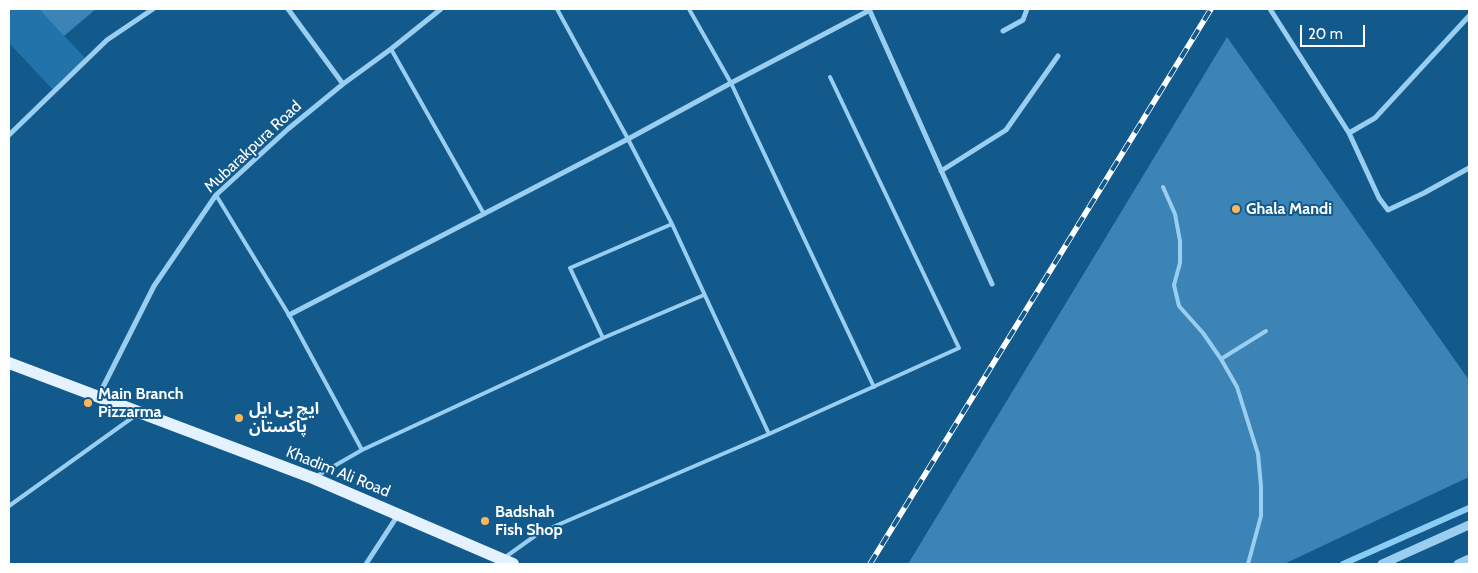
<!DOCTYPE html>
<meta charset="utf-8">
<style>
body{margin:0}
#map{position:relative;width:1478px;height:573px;overflow:hidden;background:#12598c;font-family:Cabin,sans-serif}
canvas{display:block}
.frame{position:absolute;inset:0;border:10px solid #fff;pointer-events:none}
.scale{position:absolute;left:1300px;top:25px;width:65px;height:22px;box-sizing:border-box;border:2px solid #fff;border-top:0;padding-left:6px;font-size:15px;line-height:18px;white-space:nowrap;color:#fff;-webkit-text-stroke:4px #12598c;paint-order:stroke}
</style>
<div id="map">
<canvas width="1478" height="573"></canvas>
<div class="frame"></div>
<div class="scale">20 m</div>
</div>
<script>
const ctx = document.querySelector('canvas').getContext('2d');
ctx.lineJoin = 'round';
function fill(path, color) {
  ctx.fillStyle = color;
  ctx.fill(path, 'evenodd');
}
function poly(rows) {
  const path = new Path2D();
  for (const r of rows) {
    path.moveTo(r[0], r[1]);
    for (let i = 2; i < r.length; i += 2) path.lineTo(r[i], r[i + 1]);
  }
  return path;
}
function strokePath(path, color, width, dash) {
  ctx.strokeStyle = color;
  ctx.lineWidth = width;
  ctx.lineCap = dash ? 'butt' : 'round';
  ctx.setLineDash(dash || []);
  ctx.stroke(path);
}
function drawText(font, color, halo, rows, align = 'center') {
  ctx.font = font + ' Cabin,"Noto Sans Arabic",sans-serif';
  ctx.lineWidth = 4;
  ctx.setLineDash([]);
  ctx.textBaseline = 'middle';
  ctx.strokeStyle = halo;
  ctx.fillStyle = color;
  for (const [text, x, y, turn = 0] of rows) {
    ctx.save();
    ctx.translate(x, y);
    ctx.rotate((+turn || 0) * Math.PI / 180);
    ctx.textAlign = isNaN(turn) ? turn : align;
    if (halo) ctx.strokeText(text, 0, 0);
    ctx.fillText(text, 0, 0);
    ctx.restore();
  }
}
const green = poly([
 [9,9,39,9,87,60,54,91,10,44,9,45]
]);
const stream = poly([
 [1343,564,1469,508]
]);
const building = poly([
 [39,9,96,9,64,36],
 [1227,37,1469,380,1469,477,1284,564,908,564]
]);
const service = poly([
 [557,9,628,139,672,224,769,434],
 [689,9,731,83,874,387],
 [391,49,484,214],
 [1163,187,1175,214,1180,241,1180,263,1174,285,1179,306,1203,333,1221,359,1237,387,1258,454,1261,486,1261,516,1248,564],
 [216,195,289,315,362,450],
 [603,338,570,268,672,224],
 [1221,359,1266,331],
 [315,477,362,450,603,338,704,295],
 [9,506,136,415],
 [504,558,539,533,769,434,959,348,830,77]
]);
const minor = poly([
 [288,9,343,84],
 [869,9,992,284],
 [1270,9,1349,133,1379,198,1388,210,1424,193,1469,168],
 [1003,31,1023,20,1027,9],
 [1349,133,1375,118,1469,16],
 [9,135,107,40,153,9],
 [941,171,1006,130,1058,56],
 [289,315,628,139,731,83,870,10],
 [99,395,154,286,216,195,288,129,343,84,391,49,441,9],
 [366,564,398,515]
]);
const tertiary = poly([
 [1382,564,1469,525],
 [1458,564,1469,559]
]);
const primary = poly([
 [9,363,313,478,513,564]
]);
const rail = poly([
 [870,564,1211,9]
]);
const markers = [
 [1236,209,5,"#ffb75a"],
 [88,403,5,"#ffb75a"],
 [239,418,5,"#ffb75a"],
 [485,521,5,"#ffb75a"]
];
const streetNames = [
 ["Mubarakpura Road",253,147,-43],
 ["Khadim Ali Road",338,472,22]
];
const poiNames = [
 ["Ghala Mandi",1246,209],
 ["Main Branch",98,394],
 ["Pizzarma",98,412],
 ["ایچ بی ایل",249,409],
 ["پاکستان",249,427],
 ["Badshah",495,512],
 ["Fish Shop",495,530]
];
fill(green, '#2173a9');
strokePath(stream, '#8bccf4', 6);
fill(building, '#3b84b5');
strokePath(service, '#9acef1', 4);
strokePath(minor, '#9acef1', 5);
strokePath(tertiary, '#9acef1', 9);
strokePath(primary, '#e4f2ff', 12);
strokePath(rail, '#fff', 5.5);
strokePath(rail, '#12598c', 4, [11]);
for (const [x, y, r, color] of markers) {
  const dot = new Path2D();
  dot.arc(x, y, r, 0, 2 * Math.PI);
  ctx.fillStyle = color;
  ctx.fill(dot);
  strokePath(dot, '#12598c', 2);
}
drawText('16px', '#fff', '#12598c', streetNames);
drawText('bold 16px', '#fff', '#12598c', poiNames, 'left');
</script>
